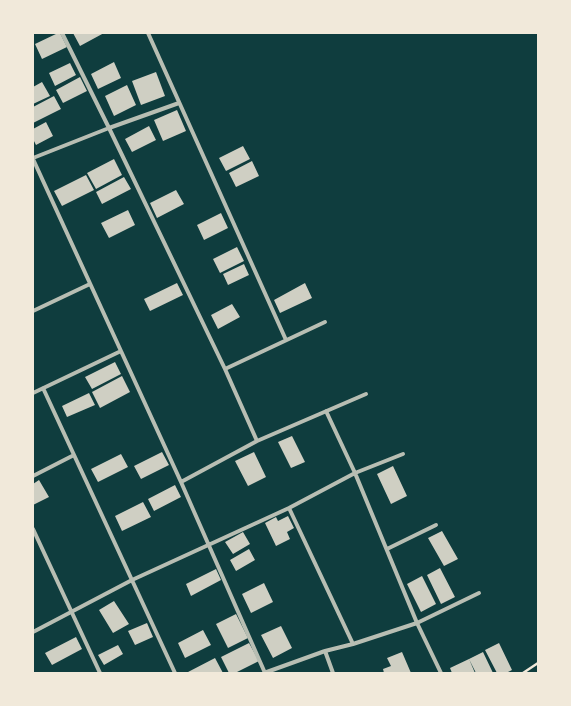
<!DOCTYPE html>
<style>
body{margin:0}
#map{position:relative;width:571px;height:706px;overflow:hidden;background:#0f3d3e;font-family:Commissioner,sans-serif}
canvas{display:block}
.frame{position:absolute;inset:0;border:34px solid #f1e9da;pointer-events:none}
</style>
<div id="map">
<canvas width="571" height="706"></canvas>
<div class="frame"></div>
</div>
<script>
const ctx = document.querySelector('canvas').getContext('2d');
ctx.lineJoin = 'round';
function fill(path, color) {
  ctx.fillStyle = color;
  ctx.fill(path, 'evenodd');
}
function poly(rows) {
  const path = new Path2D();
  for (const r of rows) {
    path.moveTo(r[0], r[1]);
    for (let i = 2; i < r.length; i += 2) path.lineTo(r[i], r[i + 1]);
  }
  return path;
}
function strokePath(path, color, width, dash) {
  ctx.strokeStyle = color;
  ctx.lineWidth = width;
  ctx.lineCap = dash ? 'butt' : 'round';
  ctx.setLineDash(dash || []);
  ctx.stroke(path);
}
const building = poly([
 [58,33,60,33,67,47,42,59,35,44],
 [73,33,104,33,80,46],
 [114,62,121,78,98,89,91,74],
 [70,63,76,75,55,86,49,73],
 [156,72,165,96,141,105,132,81],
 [80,77,87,91,63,103,56,90],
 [42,82,50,96,33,104,33,87],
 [127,85,136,105,114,116,105,96],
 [54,96,61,109,33,123,33,107],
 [177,110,186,131,163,141,154,120],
 [46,122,53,136,36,145,33,139,33,129],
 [149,126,156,140,132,152,125,139],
 [243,146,250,159,226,171,219,158],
 [114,159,122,175,96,189,87,173],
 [252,161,259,176,236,187,229,173],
 [86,175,94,190,62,206,54,191],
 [124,177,131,189,102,204,96,192],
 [176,190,184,204,157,218,150,203],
 [128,210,135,225,109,238,101,223],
 [221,213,228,228,204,240,197,225],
 [237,247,244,261,220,273,213,259],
 [244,264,249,275,228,285,223,274],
 [177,283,183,295,150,311,144,299],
 [305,283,312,298,280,313,274,300],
 [232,304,240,317,218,329,211,315],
 [115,362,121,374,92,389,85,377],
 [122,376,130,392,100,408,92,392],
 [89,393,95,405,67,417,62,406],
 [292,436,305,462,291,468,278,442],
 [162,452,169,465,141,479,134,466],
 [254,452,266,477,248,486,235,461],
 [121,454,128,467,98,482,91,469],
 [393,466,407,496,391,504,377,474],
 [39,480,49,497,33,505,33,484],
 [175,485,181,497,154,511,148,499],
 [143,502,151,517,122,531,115,516],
 [288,516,294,528,287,532,290,539,276,546,265,523,276,517,278,521],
 [442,531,458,559,444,566,428,538],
 [243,532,250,544,233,554,225,542],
 [249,549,255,560,236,571,230,560],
 [440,568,455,597,441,604,427,575],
 [216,569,221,580,191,596,186,584],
 [422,576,436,604,421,612,407,584],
 [264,583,273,602,251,613,242,594],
 [114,601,129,624,113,633,99,610],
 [236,614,248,638,228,648,216,624],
 [147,623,153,637,135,645,128,631],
 [281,626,292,648,273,658,261,635],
 [203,630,211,645,185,658,178,643],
 [76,637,82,649,52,665,45,653],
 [249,643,259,661,235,673,229,673,221,657],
 [499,643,512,670,506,673,497,673,485,650],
 [118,645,123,654,104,665,98,655],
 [402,652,411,673,384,673,383,669,391,666,387,658],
 [483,652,493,673,476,673,469,659],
 [215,658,223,673,189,673,188,672],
 [469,659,475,673,452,673,450,668]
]);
const path = poly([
 [523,673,538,663]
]);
const minor = poly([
 [62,33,109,128,225,369,257,441],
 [148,33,286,340],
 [33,158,109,128,179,103],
 [33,159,181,482,265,673],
 [33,311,90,284],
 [225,369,325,322],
 [43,388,175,673],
 [33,393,121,351],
 [326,411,355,473,417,623,441,673],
 [33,476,74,455],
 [181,482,257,441,366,394],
 [289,508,353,644],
 [33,529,100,673],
 [387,549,436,525],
 [33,632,132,580,289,508,355,473,403,454],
 [325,651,333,673],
 [264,673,325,651,353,644,417,623,479,593]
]);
fill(building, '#cfcfc3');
strokePath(path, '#f1e9da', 2.5);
strokePath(minor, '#b8beb3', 4);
</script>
